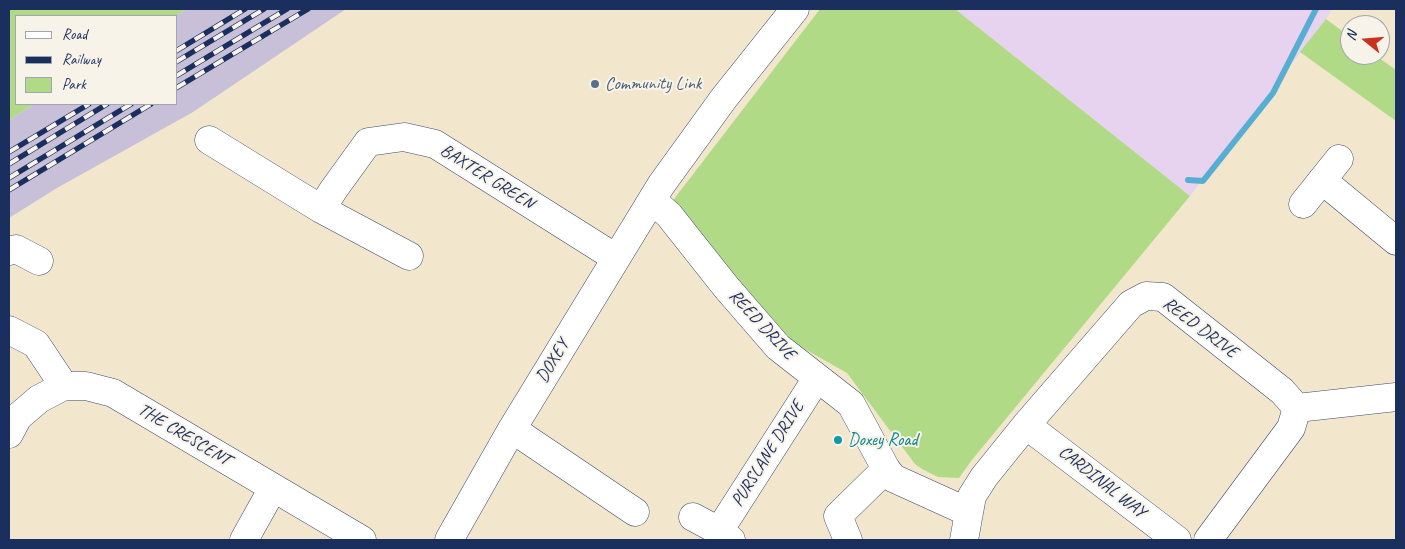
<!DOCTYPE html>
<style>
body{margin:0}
#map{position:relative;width:1405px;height:549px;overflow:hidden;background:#f2e6cd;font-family:Caveat,sans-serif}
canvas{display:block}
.frame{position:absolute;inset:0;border:10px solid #1b2f5e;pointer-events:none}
.legend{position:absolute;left:15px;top:15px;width:162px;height:90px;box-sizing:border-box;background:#f7f3e8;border:1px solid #9fa5b1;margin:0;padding:6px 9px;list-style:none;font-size:15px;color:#1b2f5e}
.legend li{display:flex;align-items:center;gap:10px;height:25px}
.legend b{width:25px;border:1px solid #9fa5b1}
.north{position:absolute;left:1340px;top:15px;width:50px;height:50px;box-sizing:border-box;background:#f7f3e8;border:1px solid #9fa5b1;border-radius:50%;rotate:287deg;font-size:14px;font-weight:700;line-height:20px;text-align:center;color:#1b2f5e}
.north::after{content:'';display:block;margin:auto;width:18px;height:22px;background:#c8321e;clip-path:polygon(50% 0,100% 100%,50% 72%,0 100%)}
</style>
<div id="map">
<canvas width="1405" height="549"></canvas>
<div class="frame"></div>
<ul class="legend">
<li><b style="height:6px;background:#fff"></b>Road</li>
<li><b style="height:6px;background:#1b2f5e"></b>Railway</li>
<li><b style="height:14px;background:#b0da85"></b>Park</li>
</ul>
<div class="north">N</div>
</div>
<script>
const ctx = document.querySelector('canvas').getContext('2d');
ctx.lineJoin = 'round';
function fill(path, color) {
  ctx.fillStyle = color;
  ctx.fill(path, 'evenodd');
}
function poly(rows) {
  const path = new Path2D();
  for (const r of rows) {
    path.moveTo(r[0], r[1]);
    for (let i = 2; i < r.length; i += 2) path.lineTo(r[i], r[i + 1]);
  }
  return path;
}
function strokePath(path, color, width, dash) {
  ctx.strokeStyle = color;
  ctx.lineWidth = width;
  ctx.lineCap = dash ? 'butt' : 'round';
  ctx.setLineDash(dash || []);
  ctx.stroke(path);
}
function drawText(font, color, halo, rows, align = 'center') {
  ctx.font = font + ' Caveat,sans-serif';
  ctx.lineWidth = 4;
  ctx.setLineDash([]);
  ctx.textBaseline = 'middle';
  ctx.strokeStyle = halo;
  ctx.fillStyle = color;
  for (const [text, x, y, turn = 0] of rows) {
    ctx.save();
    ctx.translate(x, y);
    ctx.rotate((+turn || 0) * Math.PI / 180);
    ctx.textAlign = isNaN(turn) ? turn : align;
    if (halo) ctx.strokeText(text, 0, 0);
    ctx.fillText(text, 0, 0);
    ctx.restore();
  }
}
const built = poly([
 [955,9,1332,9,1326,19,1190,196]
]);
const industrial = poly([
 [187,9,346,9,193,112,57,188,9,218,9,120,34,104,176,104,176,16,175,16]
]);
const green = poly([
 [9,9,187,9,175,16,16,16,16,104,34,104,9,120],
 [820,9,955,9,1190,196,971,461,959,478,938,477,922,469,915,464,847,373,794,343,671,203],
 [1326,19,1350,37,1350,55,1375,55,1396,70,1396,121,1300,52]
]);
const stream = poly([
 [1188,180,1203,181,1273,93,1316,9]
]);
const minor = poly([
 [209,140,321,209,409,256],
 [1322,180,1396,241],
 [652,200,669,215,726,287,778,347,851,404,886,469,893,478,968,512],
 [1303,204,1339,159],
 [321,209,334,189,368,142,404,137,435,144,616,258],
 [9,251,16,249,39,261],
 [9,330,36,344,64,386],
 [1297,408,1396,397],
 [1026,425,1177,540],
 [512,429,635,512],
 [9,434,18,417,39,399,64,386,86,386,113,393,362,540],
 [693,517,719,531,731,540],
 [719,531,817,378],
 [244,540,273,488],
 [449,540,512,429,661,185,724,98,795,9],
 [848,540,838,516,886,469],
 [964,540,972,496,984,477,1026,425,1131,304,1146,296,1163,297,1282,391,1297,408,1291,428,1208,540]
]);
const rail = poly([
 [176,51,245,9],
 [176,62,264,9],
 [176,76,287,9],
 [176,88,308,9],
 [9,152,89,104],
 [9,164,107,104],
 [9,178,131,104],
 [9,190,151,104]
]);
const markers = [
 [595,84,5,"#5c6f8a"],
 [838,440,5,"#0f9aa8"]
];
const serviceNames = [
 ["Community Link",605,84]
];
const streetNames = [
 ["BAXTER GREEN",487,177,32],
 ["REED DRIVE",762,325,47],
 ["REED DRIVE",1200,328,37],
 ["DOXEY",553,361,-59],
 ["THE CRESCENT",184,435,31],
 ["PURSLANE DRIVE",768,454,-58],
 ["CARDINAL WAY",1102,482,38]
];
const cultureNames = [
 ["Doxey Road",848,440]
];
fill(built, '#e7d2ef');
fill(industrial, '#c8bfd8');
fill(green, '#b0da85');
strokePath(stream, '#56afd3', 6);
strokePath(minor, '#3b4a6f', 29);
strokePath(minor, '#fff', 28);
strokePath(rail, '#1b2f5e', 5.5);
strokePath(rail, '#f7f3e8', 4, [11]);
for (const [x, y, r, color] of markers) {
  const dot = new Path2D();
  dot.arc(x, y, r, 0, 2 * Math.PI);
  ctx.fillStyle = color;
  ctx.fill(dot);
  strokePath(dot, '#f7f3e8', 2);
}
drawText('18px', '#4e5e75', '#f7f3e8', serviceNames, 'left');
drawText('18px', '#1b2f5e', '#f7f3e8', streetNames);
drawText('18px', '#0d838f', '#f7f3e8', cultureNames, 'left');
</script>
